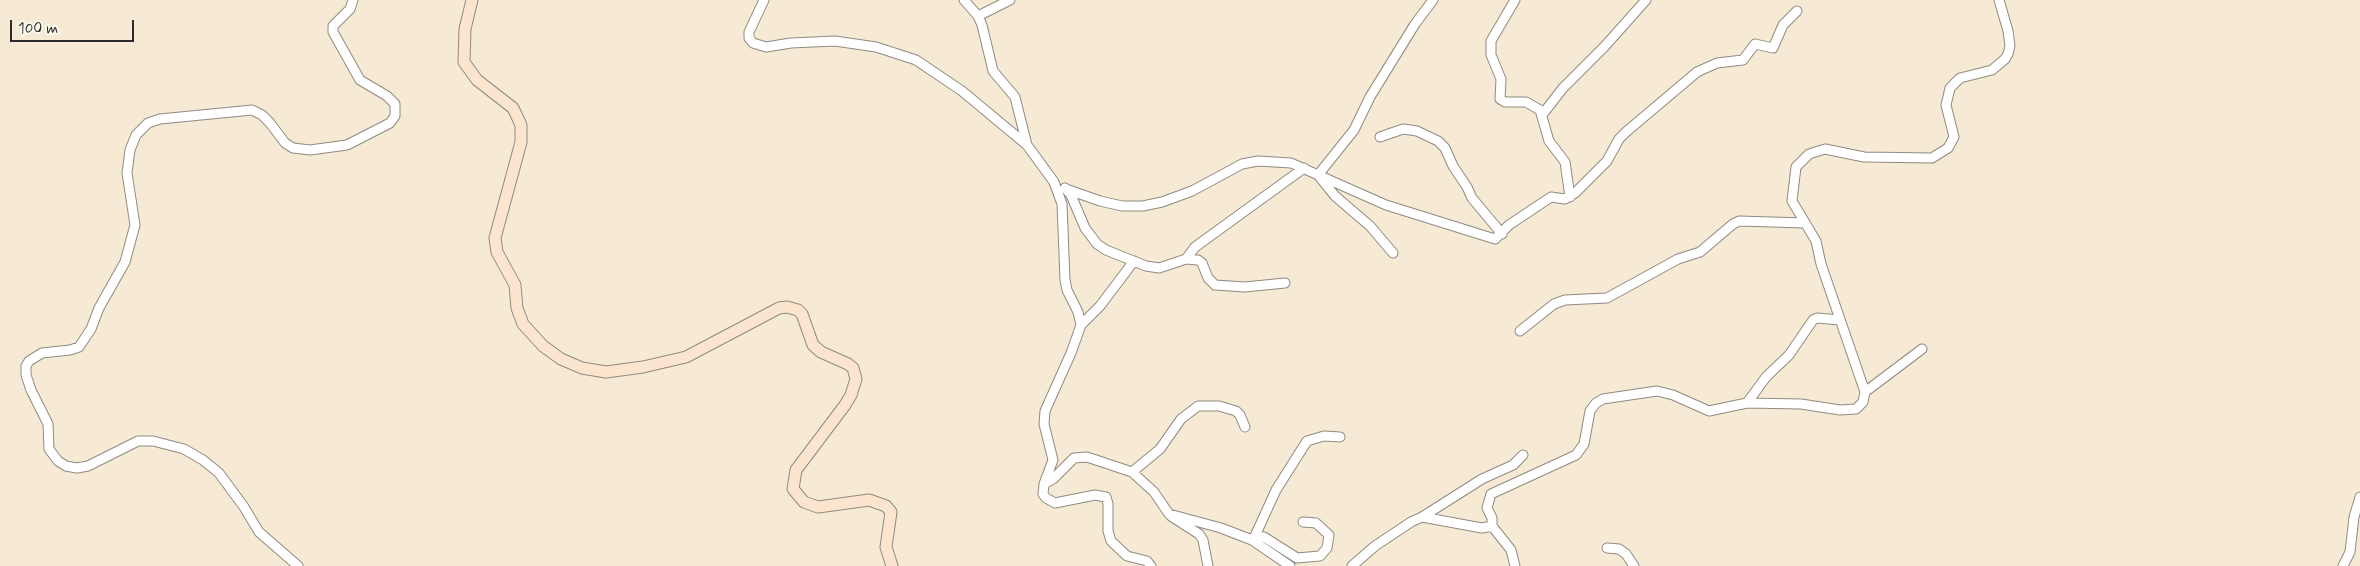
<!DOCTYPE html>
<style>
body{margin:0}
#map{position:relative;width:2360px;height:566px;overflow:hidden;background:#f6ead5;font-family:Mynerve,sans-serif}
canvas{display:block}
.scale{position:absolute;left:10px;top:20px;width:124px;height:22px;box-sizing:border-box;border:2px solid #2b2b2b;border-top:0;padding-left:6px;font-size:15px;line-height:18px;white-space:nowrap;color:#2b2b2b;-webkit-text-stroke:4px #fbf7ec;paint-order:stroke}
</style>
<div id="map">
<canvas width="2360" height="566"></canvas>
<div class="scale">100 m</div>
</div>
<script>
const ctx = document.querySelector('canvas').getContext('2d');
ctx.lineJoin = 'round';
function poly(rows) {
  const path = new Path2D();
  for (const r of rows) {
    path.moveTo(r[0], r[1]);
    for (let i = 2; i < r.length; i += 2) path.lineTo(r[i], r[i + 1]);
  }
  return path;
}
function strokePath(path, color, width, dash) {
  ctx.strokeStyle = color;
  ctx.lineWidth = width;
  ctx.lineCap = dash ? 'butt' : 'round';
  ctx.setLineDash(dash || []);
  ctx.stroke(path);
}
const street = poly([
 [764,0,749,32,749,38,753,43,766,47,791,43,835,41,876,47,916,60,962,91,1027,145,1054,182,1062,204,1065,280,1067,290,1078,312,1081,325,1071,353,1045,411,1044,424,1053,460,1044,484,1043,494,1046,498,1055,503,1095,495,1106,497,1108,504,1108,531,1111,541,1127,556,1147,561,1151,566],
 [964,0,978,16,982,25,993,71,1015,97,1027,145],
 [1515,0,1491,41,1491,55,1501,79,1500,99,1505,102,1526,102,1540,110,1549,141,1565,162,1570,197],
 [978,16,1010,0],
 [1542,115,1563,88,1605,46,1646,0],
 [1380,137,1403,129,1417,131,1438,141,1445,148,1453,166,1467,187,1472,198,1502,234],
 [1065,188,1071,195,1085,228,1097,244,1106,250,1146,266,1159,268,1186,259,1195,247,1304,168],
 [1066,189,1100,201,1122,206,1143,206,1162,202,1192,191,1242,164,1258,161,1291,163,1386,205,1495,239,1509,225,1551,197,1565,199,1575,193,1607,161,1619,139,1626,132,1697,72,1717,63,1743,60,1755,44,1773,48,1783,25,1797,11],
 [1393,253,1370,226,1335,196,1318,175,1354,130,1370,97,1415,24,1433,0],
 [1186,259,1198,260,1202,263,1208,278,1215,285,1245,287,1285,283],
 [1081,325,1100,306,1134,261],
 [1520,331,1554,304,1565,300,1607,298,1678,259,1700,252,1733,224,1739,221,1805,223],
 [1865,392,1922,349],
 [1747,403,1766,377,1789,355,1813,320,1817,318,1840,320],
 [1132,472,1160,449,1181,419,1198,406,1219,406,1236,411,1240,415,1245,427],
 [1044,484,1053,479,1074,458,1087,457,1132,472,1154,492,1169,514,1221,528,1252,540,1290,566],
 [1171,516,1199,534,1203,540,1208,566],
 [1422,517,1482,479,1513,465,1523,455],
 [1492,526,1511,550,1515,566],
 [1255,536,1276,490,1307,441,1324,436,1340,437],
 [1252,540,1255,536,1264,537,1297,558,1320,556,1327,548,1329,535,1316,523,1303,522],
 [1607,548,1619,549,1626,554,1634,566],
 [298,566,259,532,244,507,219,473,203,460,184,449,153,441,138,441,88,466,77,468,66,466,58,461,49,449,48,424,31,390,26,375,26,366,29,361,42,353,70,350,79,347,91,329,99,308,125,262,135,225,127,173,130,150,136,135,148,123,160,119,252,110,262,115,270,123,285,143,293,148,310,150,347,145,390,123,395,116,395,104,387,96,360,80,333,32,333,26,350,9,353,0],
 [1352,566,1375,546,1411,522,1422,517,1482,528,1492,526,1492,518,1487,508,1491,494,1576,455,1584,444,1590,411,1596,403,1603,399,1657,391,1673,395,1709,411,1747,403,1801,404,1840,410,1856,409,1863,402,1865,392,1821,264,1816,241,1792,201,1796,167,1809,154,1825,149,1864,157,1932,158,1948,148,1954,137,1946,105,1950,88,1960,78,1992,70,2005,59,2008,54,2010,46,2008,31,1999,0],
 [2343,566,2350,552,2354,517,2360,497]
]);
const secondary = poly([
 [472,0,465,29,464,62,477,80,513,108,521,125,521,142,495,238,497,252,515,285,517,308,523,324,543,346,561,359,582,368,606,372,643,367,686,357,779,308,787,307,798,310,802,314,813,345,821,352,848,364,853,368,856,379,851,395,845,405,796,470,793,489,804,502,818,507,869,500,886,506,891,512,886,547,892,566]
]);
strokePath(street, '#908a80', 11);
strokePath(secondary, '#908a80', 13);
strokePath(street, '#fff', 9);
strokePath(secondary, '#fbe5cf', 11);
</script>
